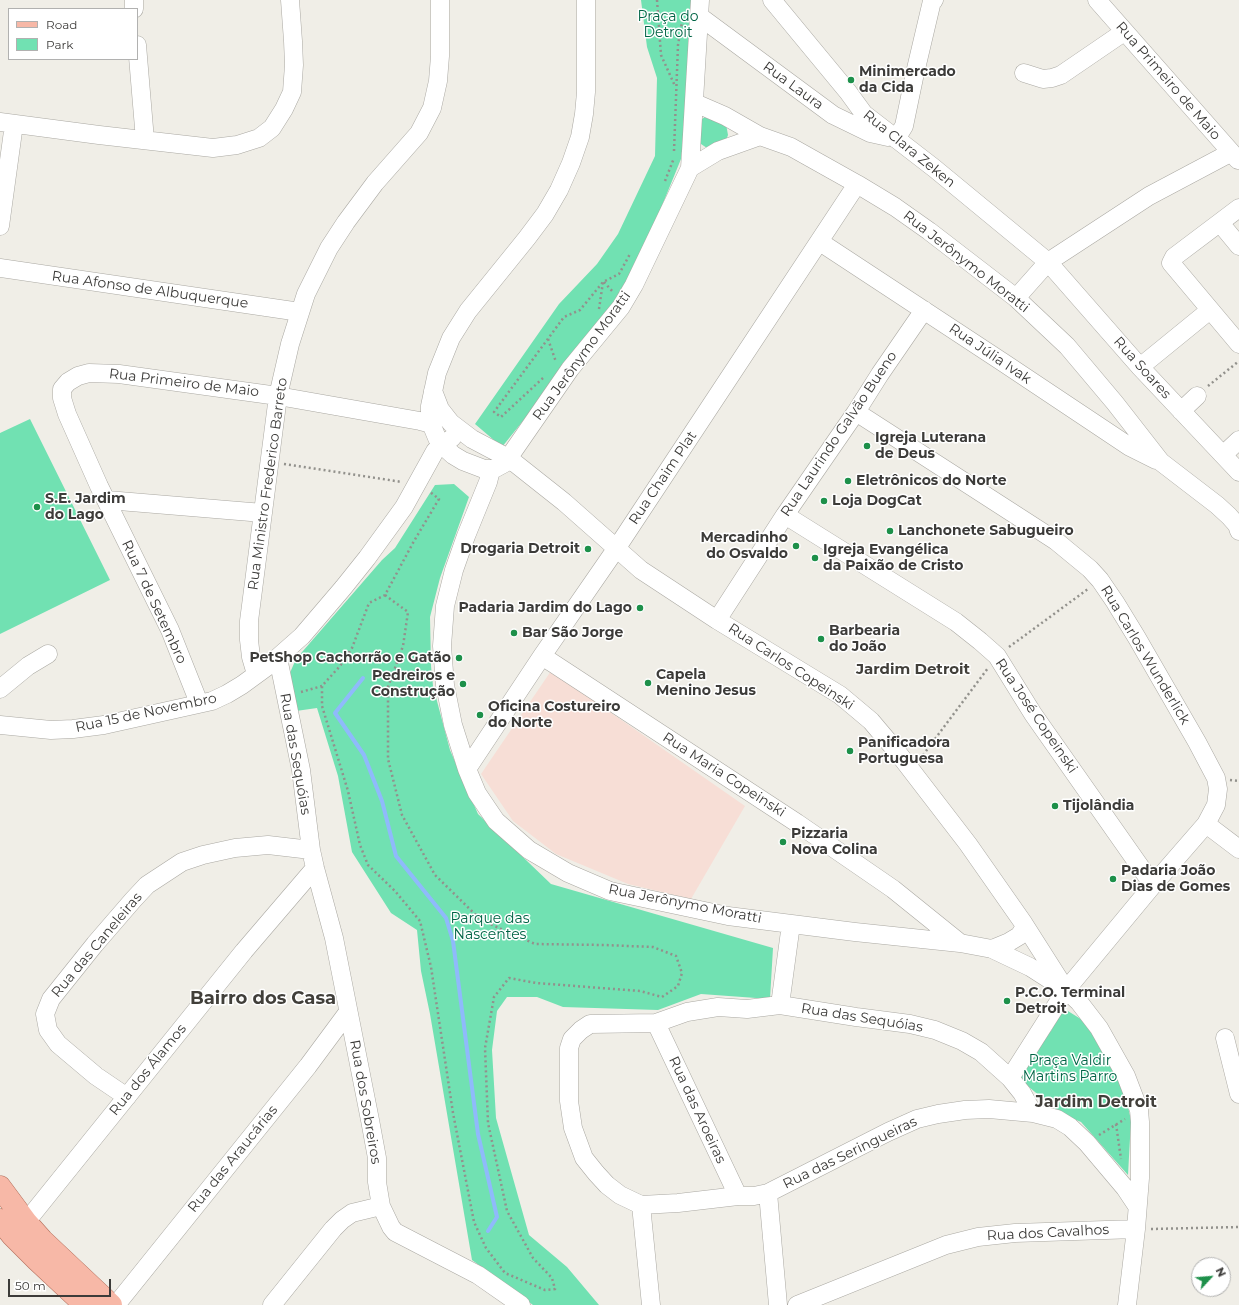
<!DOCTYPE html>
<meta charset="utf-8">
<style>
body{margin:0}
#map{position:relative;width:1239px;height:1305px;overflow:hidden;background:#f0eee7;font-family:Montserrat,sans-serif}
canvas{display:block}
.legend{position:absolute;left:8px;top:8px;width:130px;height:52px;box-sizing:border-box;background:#fff;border:1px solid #b1b1b0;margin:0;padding:5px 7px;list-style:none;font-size:12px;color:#3c3b39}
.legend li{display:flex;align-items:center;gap:8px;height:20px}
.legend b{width:20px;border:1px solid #b1b1b0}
.north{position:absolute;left:1191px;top:1257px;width:40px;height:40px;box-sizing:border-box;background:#fff;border:1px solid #b1b1b0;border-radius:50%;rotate:64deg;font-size:11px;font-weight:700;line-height:16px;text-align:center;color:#3c3b39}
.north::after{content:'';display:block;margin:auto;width:14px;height:18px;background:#1d904a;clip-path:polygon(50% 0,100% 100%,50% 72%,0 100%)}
.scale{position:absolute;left:8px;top:1279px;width:103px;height:18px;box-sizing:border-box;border:2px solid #3c3b39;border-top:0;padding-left:5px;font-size:12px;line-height:14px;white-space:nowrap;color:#3c3b39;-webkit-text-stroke:3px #fff;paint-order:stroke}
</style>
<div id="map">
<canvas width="1239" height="1305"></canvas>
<ul class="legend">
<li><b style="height:5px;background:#f7b8a7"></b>Road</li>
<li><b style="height:11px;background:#71e1b2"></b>Park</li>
</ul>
<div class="north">N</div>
<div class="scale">50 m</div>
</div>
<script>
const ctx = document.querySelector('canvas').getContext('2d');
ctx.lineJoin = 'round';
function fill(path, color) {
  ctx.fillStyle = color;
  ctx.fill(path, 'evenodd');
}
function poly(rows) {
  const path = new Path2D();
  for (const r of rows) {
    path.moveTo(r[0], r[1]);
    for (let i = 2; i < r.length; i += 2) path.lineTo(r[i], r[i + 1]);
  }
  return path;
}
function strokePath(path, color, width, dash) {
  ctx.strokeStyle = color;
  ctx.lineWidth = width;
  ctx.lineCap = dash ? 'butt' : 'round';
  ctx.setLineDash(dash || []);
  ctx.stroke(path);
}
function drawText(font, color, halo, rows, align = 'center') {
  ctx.font = font + ' Montserrat,sans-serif';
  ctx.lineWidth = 3;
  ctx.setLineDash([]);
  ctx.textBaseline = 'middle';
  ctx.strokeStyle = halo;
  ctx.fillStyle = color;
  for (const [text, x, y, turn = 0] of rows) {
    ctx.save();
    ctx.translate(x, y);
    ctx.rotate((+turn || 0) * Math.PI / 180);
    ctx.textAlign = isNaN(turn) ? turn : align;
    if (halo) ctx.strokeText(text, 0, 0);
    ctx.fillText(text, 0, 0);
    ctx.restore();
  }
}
const education = poly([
 [551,671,745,806,691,899,628,884,556,854,513,821,481,774]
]);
const green = poly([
 [641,0,692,0,688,96,681,159,637,267,607,316,502,447,475,424,559,304,597,264,618,234,655,156,657,78,647,47],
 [708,115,726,124,728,135,726,140,707,148,698,142,699,121],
 [30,419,110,580,0,634,0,433],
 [454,484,469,497,440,578,430,617,431,666,433,686,450,750,478,814,551,884,773,948,770,999,701,994,658,1010,563,1007,537,997,507,997,497,1011,492,1050,496,1118,529,1235,567,1267,599,1305,533,1305,472,1260,430,1014,421,971,417,930,391,913,352,852,338,776,317,708,296,711,289,675,296,659,382,560,395,548,435,485],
 [1063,1008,1084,1021,1110,1053,1123,1085,1131,1120,1128,1175,1081,1122,1062,1114,1019,1079,1035,1047,1051,1031]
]);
const stream = poly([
 [363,678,335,713,364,755,382,801,396,856,446,918,453,941,478,1134,497,1217,488,1231]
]);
const path = poly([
 [657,0,661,55,675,86],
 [674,151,678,45,682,22],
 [665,181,674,158],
 [604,282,613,292],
 [599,309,603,282],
 [548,339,556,362],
 [543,378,501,417,494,412,564,317,580,310,603,282,619,274,630,254],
 [1208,386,1239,361],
 [284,464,402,482],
 [385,595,408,612,403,646,388,687,388,759,402,815,435,875,481,920,535,944,604,945,653,947,676,956,682,973,678,986,662,997,640,991,536,983,509,978,494,997,485,1048,488,1123,507,1211,533,1258,552,1278,555,1289,545,1290,505,1273,486,1248,474,1222,453,1113,431,967,420,921,395,891,368,865,360,845,348,791,322,706,322,686,340,666,352,648,369,603,385,595,414,541,439,499,430,492],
 [1009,647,1088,589],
 [301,692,322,686],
 [920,759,988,668],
 [1230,780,1239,781],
 [1116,1124,1121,1159],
 [1099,1135,1125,1119],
 [1151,1229,1239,1227]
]);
const minor = poly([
 [134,0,134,9],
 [586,0,586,92,584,114,580,137,571,163,559,190,545,214,527,238,468,311,451,338,437,373,430,406,430,421,437,438,442,445,453,455,463,461,484,469,494,469,505,463,570,369,621,307,634,285,690,168,718,151,760,136],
 [772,0,848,92,864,114,934,168,1048,262,1140,367,1239,472],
 [1097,0,1238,160],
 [699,16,833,115,870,133,888,137],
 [137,45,145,140],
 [1024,73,1043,79,1052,78,1061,75,1124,32],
 [695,103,725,116,760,136,791,147,857,184,895,207,929,231,1016,298,1067,346,1115,403,1161,462,1217,505,1229,516,1237,525,1239,531],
 [0,122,99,135,213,148,237,145,259,138,272,128,284,109,292,92,294,65,293,41,290,0],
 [896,139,904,126,915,73,932,1,934,0],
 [690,168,700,0],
 [1239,208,1174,257,1171,263,1239,344],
 [1220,223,1239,246],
 [0,226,14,124],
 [820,242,1004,363,1130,447,1156,460],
 [0,268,300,312],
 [1016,298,1048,262,1149,196,1230,153],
 [1140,367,1210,310],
 [433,391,440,409,451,423,472,439,508,458,516,464,564,502,641,570,717,620,840,695,871,721,898,753,968,844,1024,924,1066,990],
 [1181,411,1197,396],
 [856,412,1056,541,1090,569,1100,580,1115,602,1137,638,1197,742,1216,778,1218,789,1216,805,1206,824,1153,885,1066,990,1010,1078],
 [1223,455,1239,440],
 [491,470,488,482,466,536,454,570,445,606,442,646,445,685,453,725,467,769,477,793,496,821,529,850,568,873,610,891,728,916,855,932,960,943,992,949,1009,942,1019,936,1023,930,1024,924],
 [107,500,263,513],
 [785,515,956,622,980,641,997,656,1033,714,1153,885],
 [717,620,785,515,856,412,880,374,924,310],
 [542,656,797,823,893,889,960,943],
 [278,658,301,770,311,850,315,868,334,938,370,1120,377,1158,377,1182,381,1206,391,1227,395,1232,478,1275,521,1305],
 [256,674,251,657,249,640,249,621,278,396,290,344,306,294,329,248,346,222,375,183,419,133,432,108,438,81,440,56,440,0],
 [0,689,28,666,48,654],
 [199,703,170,630,99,486,67,414,62,398,62,389,68,382,78,376,89,373,119,374,278,396,420,421,432,424],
 [0,725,51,730,73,729,104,725,212,701,227,694,242,685,268,666,302,636,343,588,367,558,404,507,435,451,442,445,452,438],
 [467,769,542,656,616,549,857,184],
 [1206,824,1239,849],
 [992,949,1030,967,1066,990,1079,1002,1099,1028,1126,1076,1139,1110,1140,1122,1140,1178,1136,1229,1127,1305],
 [780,1005,791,924],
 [656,1023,738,1196],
 [1225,1038,1239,1094],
 [127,1097,96,1076,58,1044,48,1030,45,1014,51,999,95,944,133,900,147,885,182,862,203,855,235,848,268,845,311,850],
 [1033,1113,1022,1093,1010,1078,981,1052,962,1041,935,1030,910,1024,856,1017,780,1005,747,1009,718,1007,687,1012,656,1023,590,1024,581,1030,572,1039,569,1048,569,1101,573,1128,584,1158,596,1173,607,1185,620,1195,641,1205,678,1203,738,1196,754,1196,768,1193,888,1132,917,1119,938,1114,965,1110,989,1109,1033,1113,1057,1119,1070,1127,1087,1143,1125,1188,1137,1206],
 [768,1193,778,1305],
 [641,1205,651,1305],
 [16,1230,26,1222,244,951,315,868],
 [116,1305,308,1066,348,1012],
 [272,1305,333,1229,342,1220,352,1213,381,1206],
 [797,1305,946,1245,978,1237,1015,1233,1136,1229]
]);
const major = poly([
 [0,1187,26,1222,42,1240,111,1305],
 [0,1220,12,1235,37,1260,85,1305]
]);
const markers = [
 [851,80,4,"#1d904a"],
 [867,446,4,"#1d904a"],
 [848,481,4,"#1d904a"],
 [824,501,4,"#1d904a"],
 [37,507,4,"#1d904a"],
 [890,531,4,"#1d904a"],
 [796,546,4,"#1d904a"],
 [588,549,4,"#1d904a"],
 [815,558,4,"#1d904a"],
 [640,608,4,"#1d904a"],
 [514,633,4,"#1d904a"],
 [821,639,4,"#1d904a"],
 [459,658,4,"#1d904a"],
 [648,683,4,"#1d904a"],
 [463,684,4,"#1d904a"],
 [480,715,4,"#1d904a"],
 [850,751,4,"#1d904a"],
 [1055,806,4,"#1d904a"],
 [783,842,4,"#1d904a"],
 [1113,879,4,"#1d904a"],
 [1007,1001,4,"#1d904a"]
];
const parkNames = [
 ["Praça do",668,17],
 ["Detroit",668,33],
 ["Parque das",490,919],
 ["Nascentes",490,935],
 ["Praça Valdir",1070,1061],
 ["Martins Parro",1070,1077]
];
const poiNames = [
 ["Minimercado",859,72],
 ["da Cida",859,88],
 ["Igreja Luterana",875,438],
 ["de Deus",875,454],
 ["Eletrônicos do Norte",856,481],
 ["S.E. Jardim",45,499],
 ["do Lago",45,515],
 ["Loja DogCat",832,501],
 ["Lanchonete Sabugueiro",898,531],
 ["Mercadinho",788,538,"right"],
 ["do Osvaldo",788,554,"right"],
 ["Drogaria Detroit",580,549,"right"],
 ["Igreja Evangélica",823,550],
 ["da Paixão de Cristo",823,566],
 ["Padaria Jardim do Lago",632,608,"right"],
 ["Barbearia",829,631],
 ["do João",829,647],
 ["Bar São Jorge",522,633],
 ["PetShop Cachorrão e Gatão",451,658,"right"],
 ["Capela",656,675],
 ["Menino Jesus",656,691],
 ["Pedreiros e",455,676,"right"],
 ["Construção",455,692,"right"],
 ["Oficina Costureiro",488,707],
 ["do Norte",488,723],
 ["Panificadora",858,743],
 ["Portuguesa",858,759],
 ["Tijolândia",1063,806],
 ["Pizzaria",791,834],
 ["Nova Colina",791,850],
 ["Padaria João",1121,871],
 ["Dias de Gomes",1121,887],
 ["P.C.O. Terminal",1015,993],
 ["Detroit",1015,1009]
];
const streetNames = [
 ["Rua Primeiro de Maio",1168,81,49],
 ["Rua Laura",793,86,36],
 ["Rua Clara Zeken",909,149,39],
 ["Rua Jerônymo Moratti",966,262,38],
 ["Rua Afonso de Albuquerque",150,290,8],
 ["Rua Júlia Ivak",990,354,34],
 ["Rua Jerônymo Moratti",582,356,-54],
 ["Rua Soares",1142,368,48],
 ["Rua Primeiro de Maio",184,383,7],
 ["Rua Laurindo Galvão Bueno",839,434,-56],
 ["Rua Chaim Plat",663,478,-56],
 ["Rua Ministro Frederico Barreto",268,484,-82],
 ["Rua 7 de Setembro",154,602,65],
 ["Rua Carlos Wunderlick",1145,655,59],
 ["Rua Carlos Copeinski",791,667,33],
 ["Rua 15 de Novembro",146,713,-12],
 ["Rua José Copeinski",1036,716,56],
 ["Rua das Sequóias",295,754,80],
 ["Rua Maria Copeinski",724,775,33],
 ["Rua Jerônymo Moratti",685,904,11],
 ["Rua das Caneleiras",97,945,-50],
 ["Rua das Sequóias",862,1018,9],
 ["Rua dos Álamos",148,1070,-51],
 ["Rua dos Sobreiros",365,1102,80],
 ["Rua das Aroeiras",697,1110,65],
 ["Rua das Seringueiras",850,1153,-26],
 ["Rua das Araucárias",233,1159,-51],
 ["Rua dos Cavalhos",1048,1233,-3]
];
const neighbourhoodNames = [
 ["Jardim Detroit",913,670]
];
const quarterNames = [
 ["Jardim Detroit",1096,1102]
];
const districtNames = [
 ["Bairro dos Casa",263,999]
];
fill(education, '#f7ded6');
fill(green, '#71e1b2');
strokePath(stream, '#8fbafb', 4);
strokePath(minor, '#aaa8a2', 19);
strokePath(major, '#b26e5b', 23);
strokePath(path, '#92918c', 2.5, [2, 3]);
strokePath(minor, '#fff', 18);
strokePath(major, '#f7b8a7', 22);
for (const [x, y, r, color] of markers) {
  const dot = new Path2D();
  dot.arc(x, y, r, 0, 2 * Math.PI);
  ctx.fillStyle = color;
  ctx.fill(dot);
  strokePath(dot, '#fff', 1.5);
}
drawText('14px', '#006445', '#fff', parkNames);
drawText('bold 14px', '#3c3b39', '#fff', poiNames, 'left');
drawText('14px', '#3c3b39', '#fff', streetNames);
drawText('bold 15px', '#413f3a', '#fff', neighbourhoodNames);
drawText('bold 16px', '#413f3a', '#fff', quarterNames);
drawText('bold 18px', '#413f3a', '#fff', districtNames);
</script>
